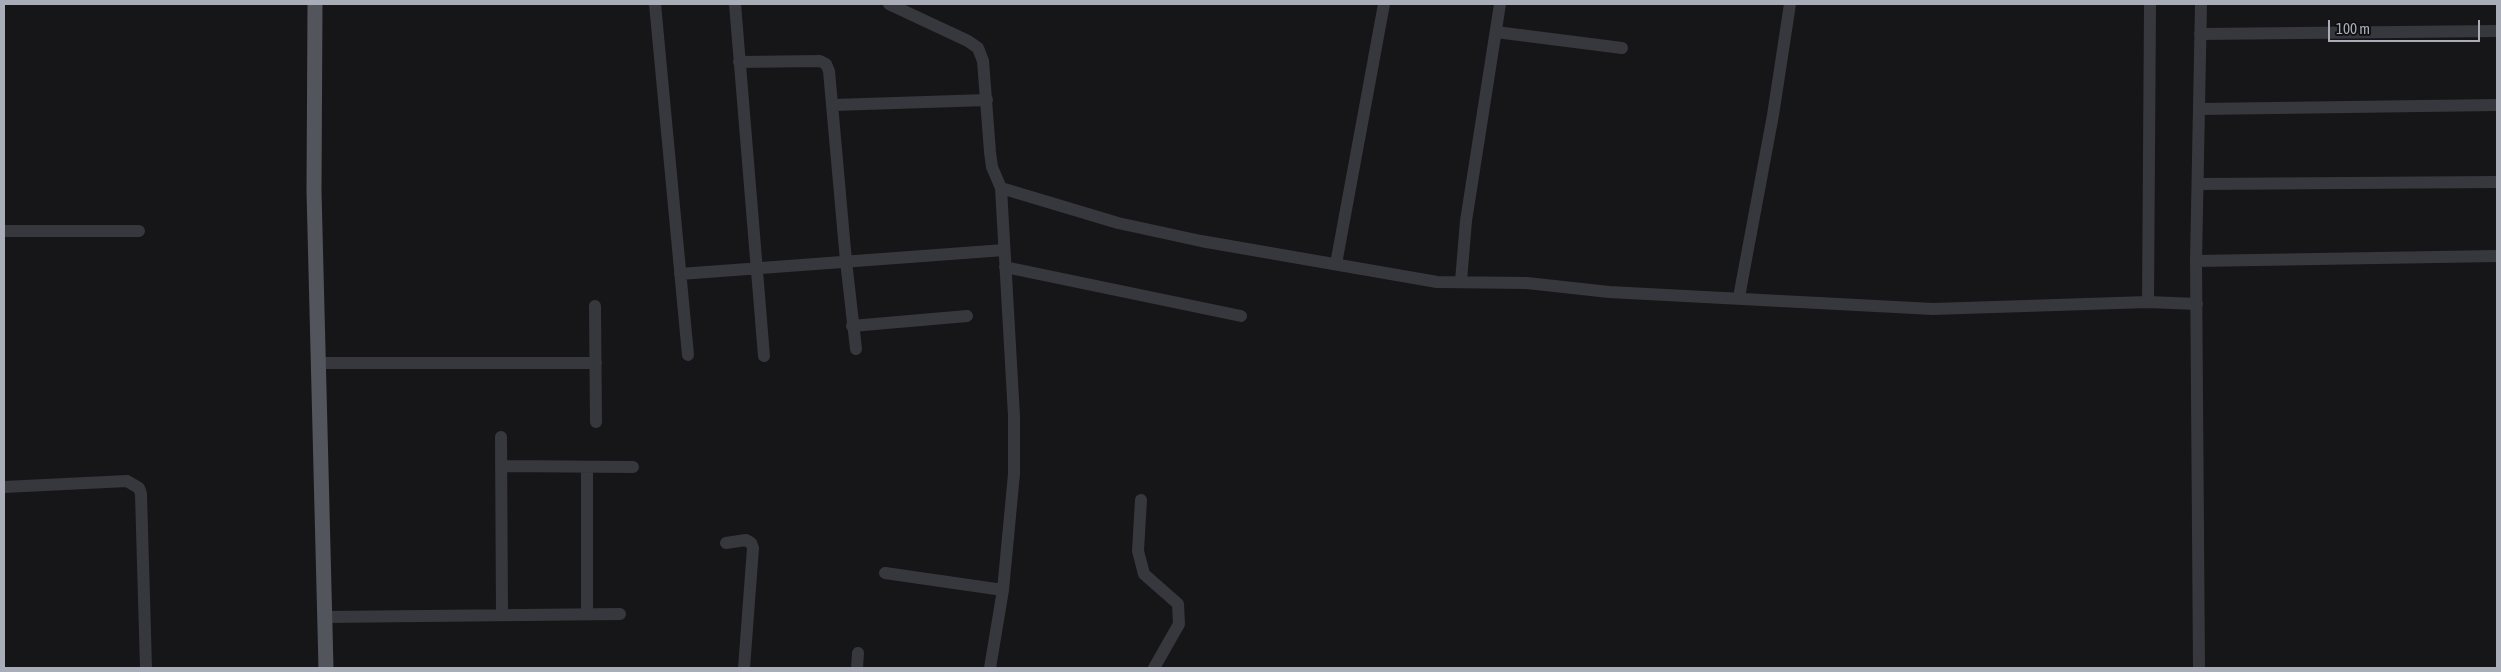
<!DOCTYPE html>
<style>
body{margin:0}
#map{position:relative;width:2501px;height:672px;overflow:hidden;background:#161618;font-family:"Asap Condensed",sans-serif}
canvas{display:block}
.frame{position:absolute;inset:0;border:5px solid #a8adb8;pointer-events:none}
.scale{position:absolute;left:2328px;top:20px;width:152px;height:22px;box-sizing:border-box;border:2px solid #a8adb8;border-top:0;padding-left:6px;font-size:15px;line-height:18px;white-space:nowrap;color:#a8adb8;-webkit-text-stroke:4px #111113;paint-order:stroke}
</style>
<div id="map">
<canvas width="2501" height="672"></canvas>
<div class="frame"></div>
<div class="scale">100 m</div>
</div>
<script>
const ctx = document.querySelector('canvas').getContext('2d');
ctx.lineJoin = 'round';
function poly(rows) {
  const path = new Path2D();
  for (const r of rows) {
    path.moveTo(r[0], r[1]);
    for (let i = 2; i < r.length; i += 2) path.lineTo(r[i], r[i + 1]);
  }
  return path;
}
function strokePath(path, color, width, dash) {
  ctx.strokeStyle = color;
  ctx.lineWidth = width;
  ctx.lineCap = dash ? 'butt' : 'round';
  ctx.setLineDash(dash || []);
  ctx.stroke(path);
}
const minor = poly([
 [655,4,688,355],
 [735,4,764,356],
 [889,4,968,41,978,48,983,61,990,152,992,167,1001,188,1014,416,1014,474,1003,590,990,668],
 [1496,32,1622,48],
 [2200,34,2497,31],
 [739,62,820,61,826,64,829,71,846,261,856,349],
 [834,105,987,100],
 [2199,109,2497,105],
 [2198,184,2497,182],
 [1001,188,1118,223,1201,241,1437,282,1527,283,1609,292,1933,309,2148,302,2150,4],
 [4,231,139,231],
 [2196,261,2497,256],
 [1336,264,1384,4],
 [1005,267,1241,316],
 [680,274,1004,250],
 [1461,281,1466,221,1500,4],
 [1739,297,1773,115,1790,4],
 [2148,302,2197,304],
 [595,306,596,422],
 [852,326,967,316],
 [318,363,596,363],
 [501,437,502,615],
 [501,466,633,467],
 [4,487,127,481,139,488,141,494,146,668],
 [1141,500,1138,551,1144,574,1178,604,1179,624,1154,668],
 [726,543,746,540,751,543,753,548,744,668],
 [885,573,1003,590],
 [587,614,587,467],
 [325,617,620,614],
 [857,668,858,653],
 [2199,668,2196,261,2201,4]
]);
const major = poly([
 [315,4,314,191,326,668]
]);
strokePath(minor, '#37383d', 12);
strokePath(major, '#53555c', 15);
</script>
